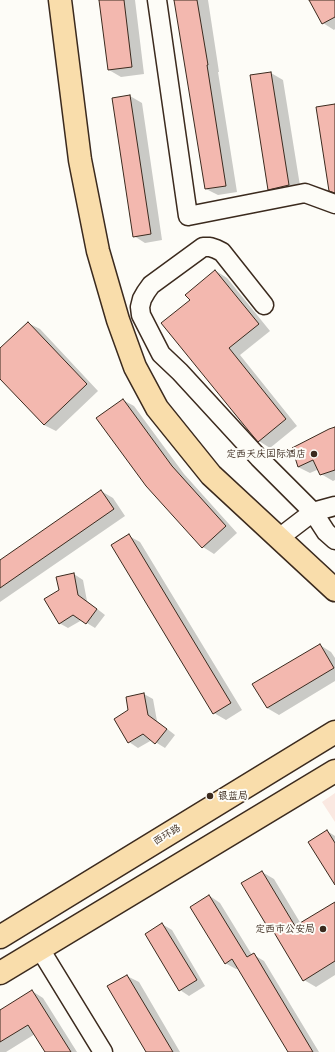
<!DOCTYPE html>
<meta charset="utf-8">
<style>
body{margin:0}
canvas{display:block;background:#fdfcf7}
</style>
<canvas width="335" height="1052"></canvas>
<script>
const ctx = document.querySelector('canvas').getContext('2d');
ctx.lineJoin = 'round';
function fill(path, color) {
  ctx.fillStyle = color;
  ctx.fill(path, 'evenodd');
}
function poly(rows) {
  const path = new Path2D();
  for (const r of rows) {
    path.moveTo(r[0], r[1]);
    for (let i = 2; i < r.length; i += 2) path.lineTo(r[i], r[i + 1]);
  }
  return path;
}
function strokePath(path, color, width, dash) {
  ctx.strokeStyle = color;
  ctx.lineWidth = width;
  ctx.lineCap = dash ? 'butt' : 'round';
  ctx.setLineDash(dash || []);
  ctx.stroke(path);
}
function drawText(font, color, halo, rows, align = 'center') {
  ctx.font = font + ' "Shantell Sans","LXGW WenKai TC",sans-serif';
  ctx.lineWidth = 4;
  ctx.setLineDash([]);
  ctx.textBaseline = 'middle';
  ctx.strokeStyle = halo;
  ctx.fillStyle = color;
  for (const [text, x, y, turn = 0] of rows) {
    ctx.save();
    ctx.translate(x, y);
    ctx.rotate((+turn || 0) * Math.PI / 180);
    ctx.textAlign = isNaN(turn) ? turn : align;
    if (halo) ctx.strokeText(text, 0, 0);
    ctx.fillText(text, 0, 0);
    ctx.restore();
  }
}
const built = poly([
 [335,793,335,822,322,802]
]);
const shadow = poly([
 [100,0,135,0,144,74,121,77,109,70],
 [175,0,208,0,219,72,218,72,237,192,218,195,206,189],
 [310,0,335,0,335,29,334,30,323,23],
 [271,73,283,80,301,192,281,196,269,189],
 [130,96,142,103,162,240,145,243,134,236,113,99],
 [216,271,227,278,270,331,240,355,297,426,270,448,259,441,191,300],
 [28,323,40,329,98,391,56,431,44,425,0,378,0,350],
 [123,400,134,406,184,474,237,533,214,554,203,547],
 [335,428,335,480,333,481,321,474,319,469,310,473,298,467],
 [101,491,113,498,125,516,0,602,0,561],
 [129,536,140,542,242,710,226,720,214,713],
 [74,574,83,580,87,601,105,615,95,628,82,620,68,628,59,623],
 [320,645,331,652,335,658,335,681,279,715,267,708,254,685],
 [144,694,153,699,157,721,175,735,165,748,152,740,138,748,129,742,115,719,130,710],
 [327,831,335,836,335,884],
 [262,872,274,879,301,924,335,903,335,975,316,987,304,980,274,932,271,930],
 [210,896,220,903,252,955,254,955,264,961,319,1052,289,1052,239,968,236,969,225,963],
 [162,924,172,930,205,986,189,996,180,990],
 [127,976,139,982,180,1052,148,1052],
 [32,991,43,998,77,1052,46,1052,35,1034,6,1052,0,1052,0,1011]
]);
const building = poly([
 [99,0,124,0,132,67,108,70,99,0],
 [174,0,197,0,208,65,207,65,226,186,205,189,174,0],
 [309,0,335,0,335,17,322,24,309,0],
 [271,72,289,185,268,190,250,75,271,72],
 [130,95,151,234,133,237,112,98,130,95],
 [335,104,335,193,329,191,316,107,335,104],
 [215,270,259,324,229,348,286,419,258,442,248,430,161,323,190,300,185,295,215,270],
 [28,322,87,384,44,425,0,379,0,348,28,322],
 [123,399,172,466,226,526,202,548,146,486,96,418,123,399],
 [335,427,335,470,320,475,313,460,298,467,292,448,329,429,335,427],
 [101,490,114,509,0,588,0,560,101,490],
 [129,534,231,703,213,714,111,545,129,534],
 [74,573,78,595,97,609,86,624,73,615,59,624,44,599,59,590,56,577,74,573],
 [320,644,334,668,267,708,252,684,320,644],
 [144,693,148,715,167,729,155,744,143,734,128,743,114,719,128,710,126,697,144,693],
 [327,830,335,843,335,885,308,842,327,830],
 [262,871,295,926,335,902,335,961,303,981,272,929,270,931,241,883,262,871],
 [209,895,247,957,254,953,313,1052,288,1052,232,959,225,964,190,907,209,895],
 [162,923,197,980,179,991,145,934,162,923],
 [127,975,173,1052,146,1052,107,986,127,975],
 [32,990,71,1052,45,1052,28,1025,0,1042,0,1010,32,990]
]);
const minor = poly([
 [157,0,188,216,305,193,335,204],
 [264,305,222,252,216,249,210,247,203,247,151,285,146,292,142,299,140,307,141,315,161,354,180,372,259,458,313,512,326,532,335,540],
 [279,538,313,512,335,506],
 [40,949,103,1052]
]);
const major = poly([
 [60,0,80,160,98,251,118,320,135,367,157,408,211,475,335,590],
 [0,937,335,732],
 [0,973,335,771]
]);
const markers = [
 [314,454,4,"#3b2a1e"],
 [210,796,4,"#3b2a1e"],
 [323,929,4,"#3b2a1e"]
];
const poiNames = [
 ["定西天庆国际酒店",306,454],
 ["银蓝局",218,796,"left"],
 ["定西市公安局",315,929]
];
const streetNames = [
 ["西环路",167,835,-31]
];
fill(built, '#fae8e1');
fill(shadow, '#0003');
fill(building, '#f3b8af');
strokePath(building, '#3b2a1e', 1);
strokePath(minor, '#3b2a1e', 21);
strokePath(major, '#3b2a1e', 25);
strokePath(minor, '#fdfcf7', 18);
strokePath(major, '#f9ddab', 22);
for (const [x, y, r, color] of markers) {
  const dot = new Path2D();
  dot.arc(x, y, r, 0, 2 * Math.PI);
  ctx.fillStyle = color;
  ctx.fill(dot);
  strokePath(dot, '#fdfcf7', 1.5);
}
drawText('10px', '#3b2a1e', '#fdfcf7', poiNames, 'right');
drawText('10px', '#3b2a1e', '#fdfcf7', streetNames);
</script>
